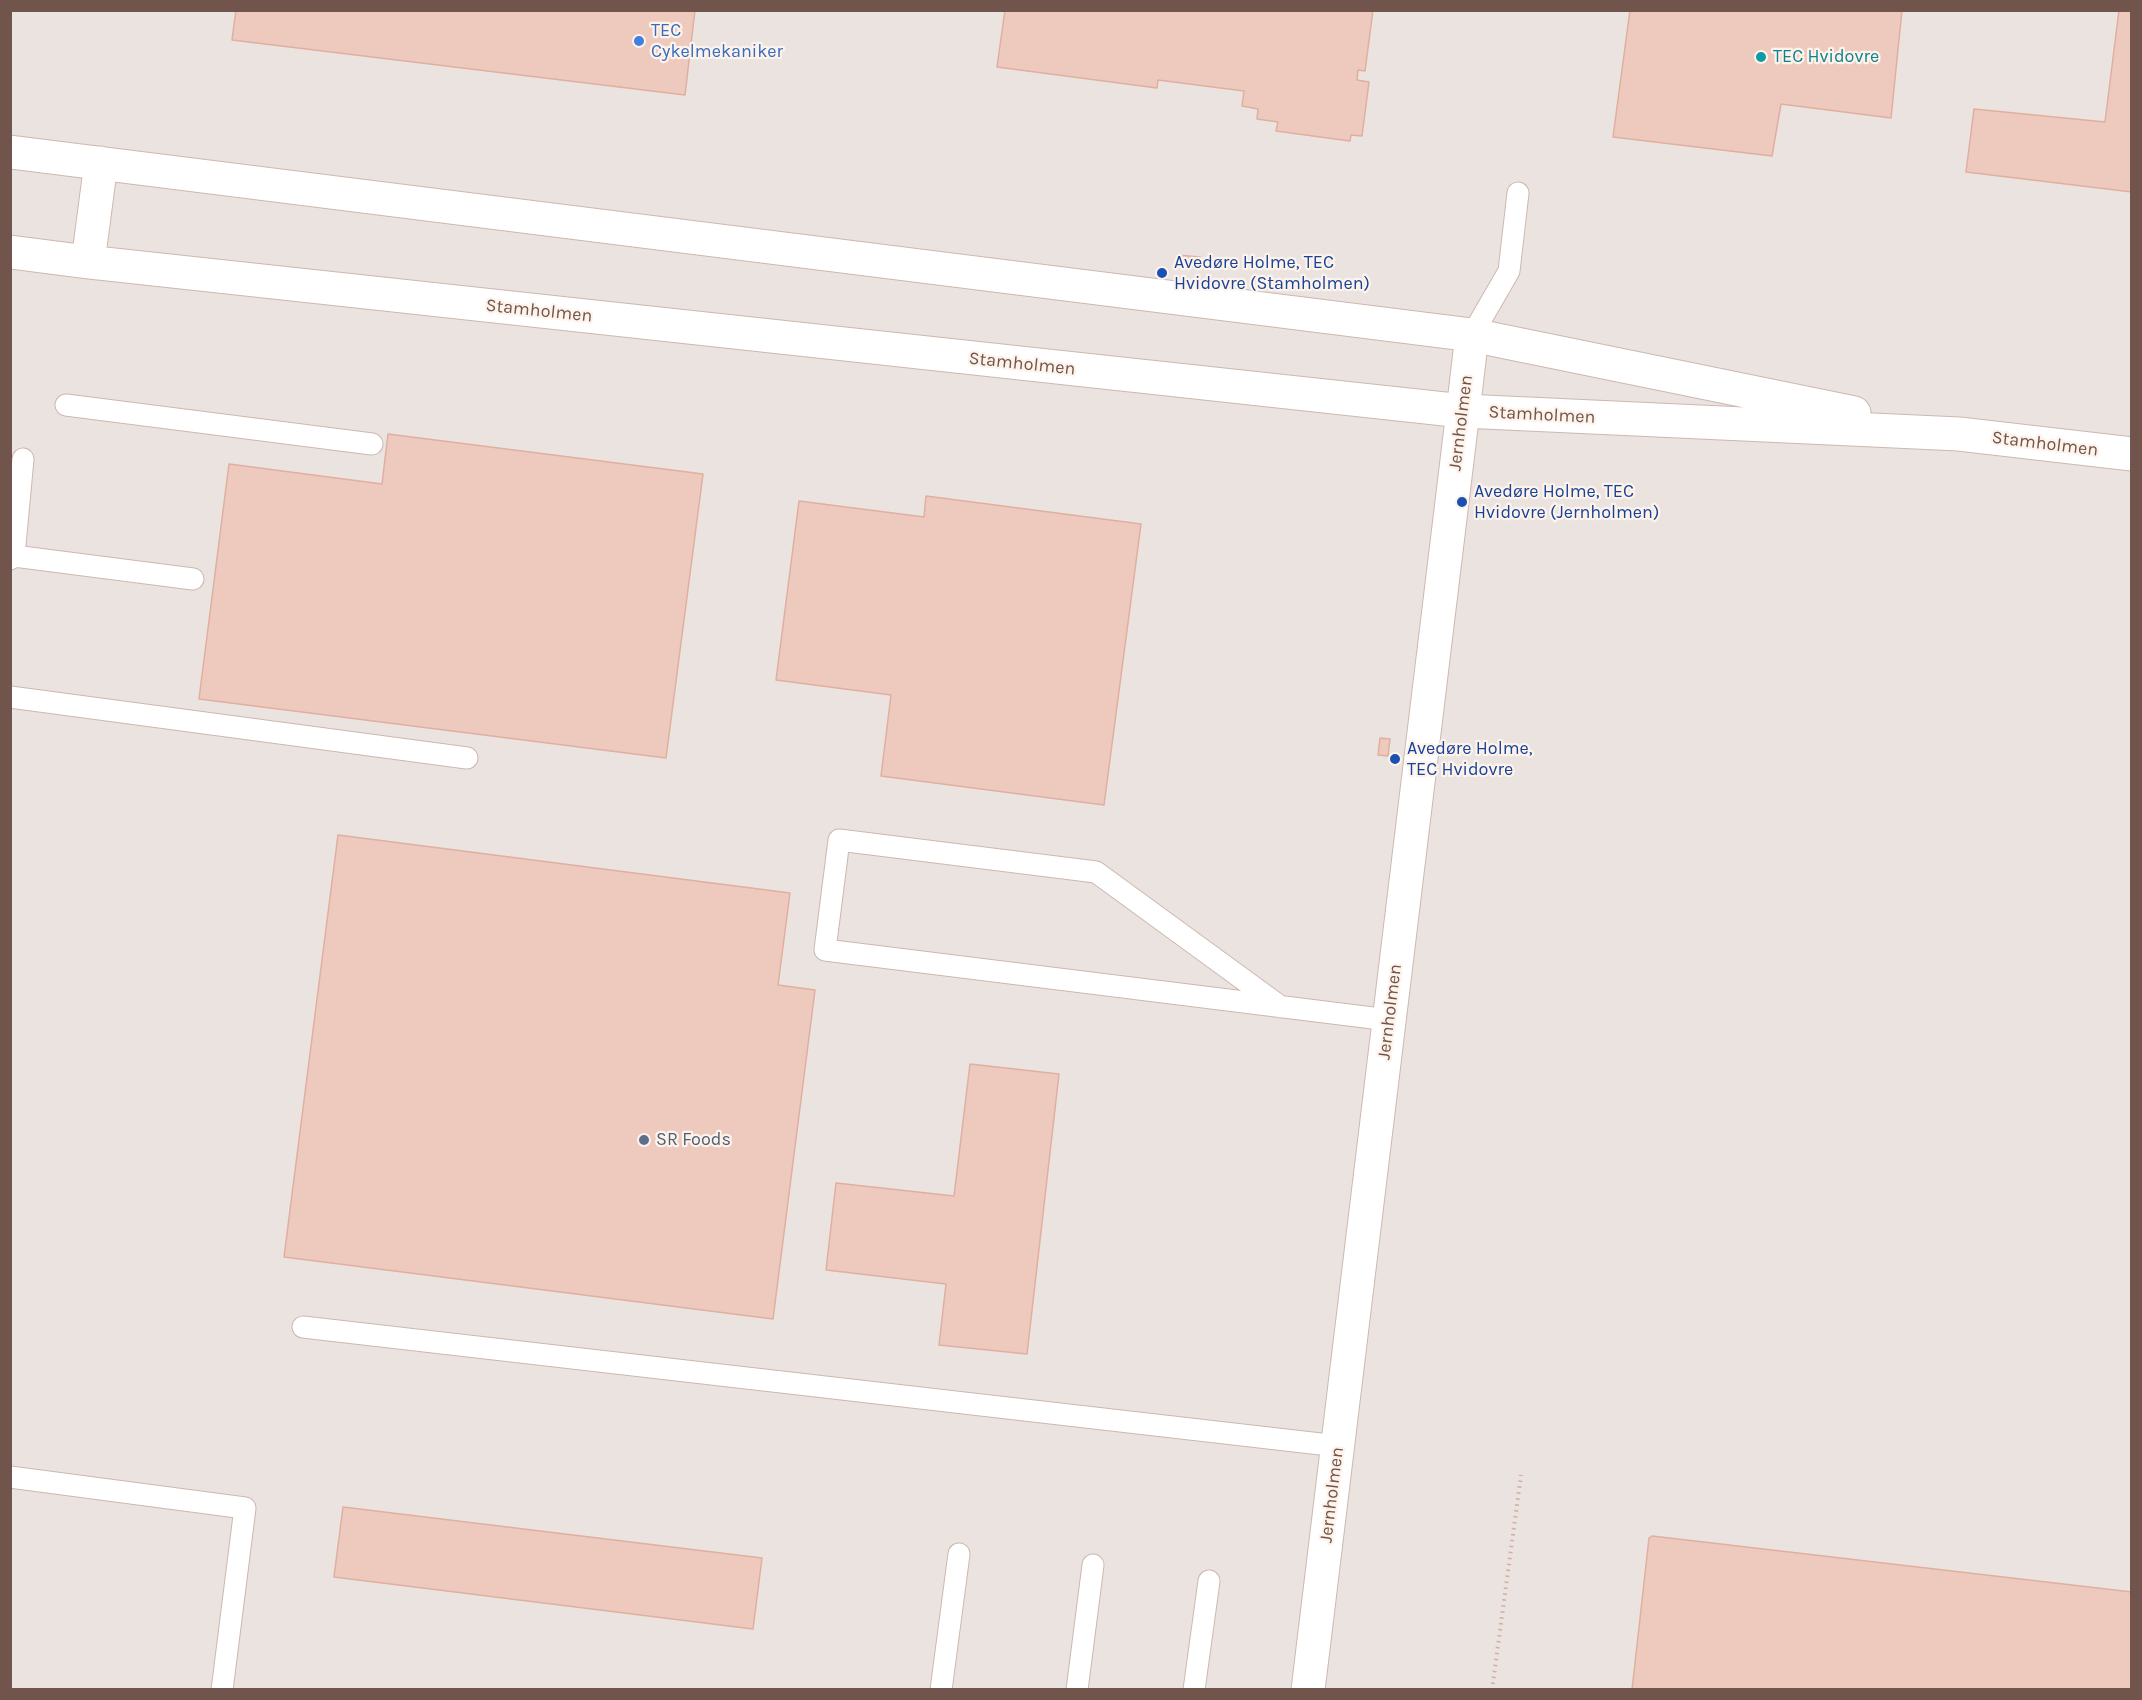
<!DOCTYPE html>
<meta charset="utf-8">
<style>
body{margin:0}
#map{position:relative;width:2142px;height:1700px;overflow:hidden;background:#fbefe4;font-family:Karla,sans-serif}
canvas{display:block}
.frame{position:absolute;inset:0;border:12px solid #71544c;pointer-events:none}
</style>
<div id="map">
<canvas width="2142" height="1700"></canvas>
<div class="frame"></div>
</div>
<script>
const ctx = document.querySelector('canvas').getContext('2d');
ctx.lineJoin = 'round';
function fill(path, color) {
  ctx.fillStyle = color;
  ctx.fill(path, 'evenodd');
}
function poly(rows) {
  const path = new Path2D();
  for (const r of rows) {
    path.moveTo(r[0], r[1]);
    for (let i = 2; i < r.length; i += 2) path.lineTo(r[i], r[i + 1]);
  }
  return path;
}
function strokePath(path, color, width, dash) {
  ctx.strokeStyle = color;
  ctx.lineWidth = width;
  ctx.lineCap = dash ? 'butt' : 'round';
  ctx.setLineDash(dash || []);
  ctx.stroke(path);
}
function drawText(font, color, halo, rows, align = 'center') {
  ctx.font = font + ' Karla,sans-serif';
  ctx.lineWidth = 4.5;
  ctx.setLineDash([]);
  ctx.textBaseline = 'middle';
  ctx.strokeStyle = halo;
  ctx.fillStyle = color;
  for (const [text, x, y, turn = 0] of rows) {
    ctx.save();
    ctx.translate(x, y);
    ctx.rotate((+turn || 0) * Math.PI / 180);
    ctx.textAlign = isNaN(turn) ? turn : align;
    if (halo) ctx.strokeText(text, 0, 0);
    ctx.fillText(text, 0, 0);
    ctx.restore();
  }
}
const industrial = poly([
 [11,11,2131,11,2131,1689,11,1689]
]);
const building = poly([
 [236,10,695,10,685,95,232,40,236,10],
 [1005,10,1373,10,1365,71,1358,70,1357,80,1369,82,1362,136,1351,135,1350,141,1276,131,1278,122,1257,119,1258,109,1242,106,1244,91,1158,80,1157,88,997,67,1005,10],
 [1630,10,1902,10,1891,118,1781,104,1772,156,1613,137,1630,10],
 [2119,10,2132,10,2132,192,1966,172,1974,109,2105,122,2119,10],
 [1177,255,1200,257,1199,265,1177,263,1177,255],
 [388,434,703,474,666,758,199,699,229,464,382,484,388,434],
 [926,496,1141,524,1104,805,881,776,891,695,776,680,799,501,924,517,926,496],
 [1380,738,1390,739,1388,756,1378,755,1380,738],
 [338,835,790,893,778,985,815,990,773,1319,284,1257,338,835],
 [970,1064,1059,1074,1027,1354,939,1345,946,1284,826,1270,836,1183,954,1196,970,1064],
 [343,1507,762,1558,753,1629,334,1577,343,1507],
 [1652,1536,2132,1592,2132,1690,1632,1690,1649,1538,1652,1536]
]);
const path = poly([
 [1492,1690,1521,1475]
]);
const lane = poly([
 [1472,335,1509,271,1518,193],
 [66,405,372,444],
 [14,556,193,579],
 [10,559,14,556,23,459],
 [10,697,467,758],
 [1281,1007,1096,872,839,840,825,950,1389,1020],
 [303,1327,1338,1446],
 [10,1477,245,1508,222,1690],
 [941,1690,959,1554],
 [1077,1690,1093,1565],
 [1194,1690,1209,1581]
]);
const street = poly([
 [10,152,1472,335,1854,413],
 [10,252,88,262,1463,411,1959,434,2132,454],
 [88,262,101,163],
 [1308,1690,1463,411]
]);
const secondary = poly([
 [1463,411,1472,335]
]);
const markers = [
 [639,41,6,"#3f7fe0"],
 [1761,57,6,"#0f9aa8"],
 [1162,273,6,"#1a4fb4"],
 [1462,502,6,"#1a4fb4"],
 [1395,759,6,"#1a4fb4"],
 [644,1140,6,"#5c6f8a"]
];
const shopNames = [
 ["TEC",651,31],
 ["Cykelmekaniker",651,52]
];
const cultureNames = [
 ["TEC Hvidovre",1773,57]
];
const transitNames = [
 ["Avedøre Holme, TEC",1174,263],
 ["Hvidovre (Stamholmen)",1174,284],
 ["Avedøre Holme, TEC",1474,492],
 ["Hvidovre (Jernholmen)",1474,513],
 ["Avedøre Holme,",1407,749],
 ["TEC Hvidovre",1407,770]
];
const streetNames = [
 ["Stamholmen",539,311,6],
 ["Stamholmen",1022,364,6],
 ["Stamholmen",1542,415,3],
 ["Jernholmen",1461,423,-83],
 ["Stamholmen",2045,444,7],
 ["Jernholmen",1390,1012,-83],
 ["Jernholmen",1332,1495,-83]
];
const serviceNames = [
 ["SR Foods",656,1140]
];
fill(industrial, '#eae3df');
fill(building, '#eecabe');
strokePath(building, '#e0af9f', 1.5);
strokePath(lane, '#cdb8af', 23);
strokePath(street, '#cdb8af', 35);
strokePath(secondary, '#d0b7ac', 35);
strokePath(path, '#d3aea1', 4, [1.5, 4.5]);
strokePath(lane, '#fff', 21);
strokePath(street, '#fff', 33);
strokePath(secondary, '#fff', 33);
for (const [x, y, r, color] of markers) {
  const dot = new Path2D();
  dot.arc(x, y, r, 0, 2 * Math.PI);
  ctx.fillStyle = color;
  ctx.fill(dot);
  strokePath(dot, '#fef3ea', 2);
}
drawText('18px', '#366cbe', '#fef3ea', shopNames, 'left');
drawText('18px', '#0d838f', '#fef3ea', cultureNames, 'left');
drawText('18px', '#164399', '#fef3ea', transitNames, 'left');
drawText('18px', '#71544c', '#fef3ea', streetNames);
drawText('18px', '#4e5e75', '#fef3ea', serviceNames, 'left');
</script>
